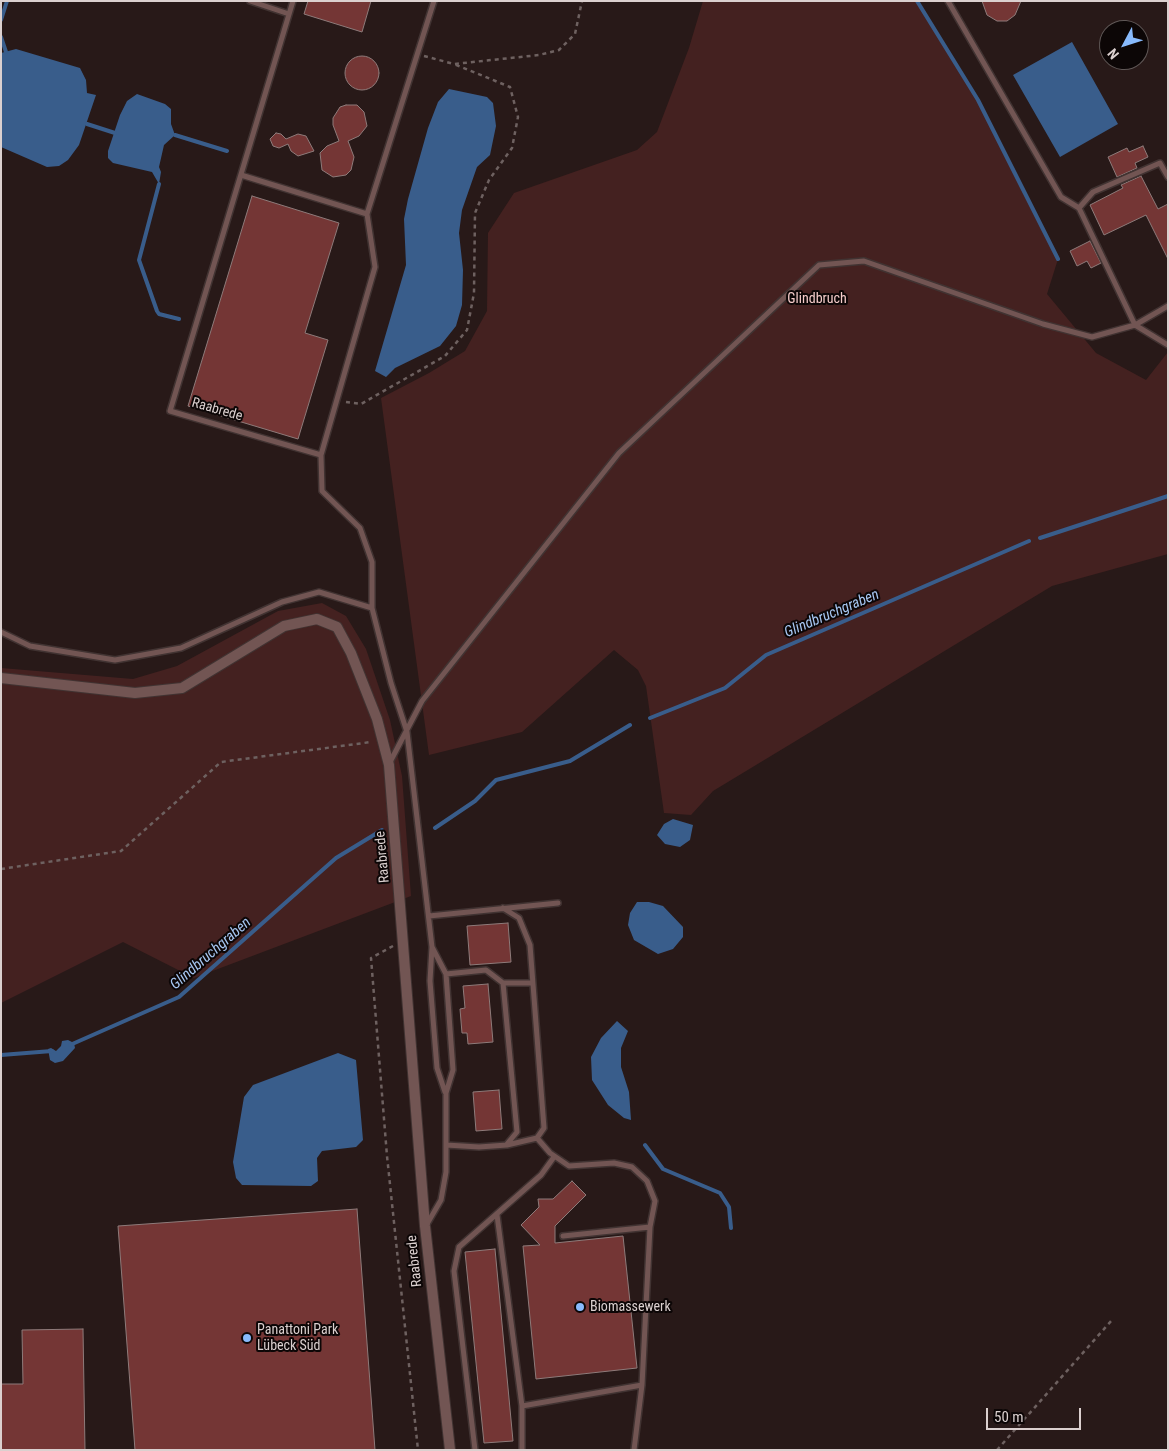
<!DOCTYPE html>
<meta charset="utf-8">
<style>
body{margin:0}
#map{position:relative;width:1169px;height:1451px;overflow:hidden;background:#281918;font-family:"Roboto Condensed",sans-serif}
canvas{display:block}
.frame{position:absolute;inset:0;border:2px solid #dbd0cf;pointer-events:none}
.north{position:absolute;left:1099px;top:20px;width:50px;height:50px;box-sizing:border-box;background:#0c0606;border:1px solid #5f5756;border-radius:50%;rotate:230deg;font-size:14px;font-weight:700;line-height:20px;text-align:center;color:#dbd0cf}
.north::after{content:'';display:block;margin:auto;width:18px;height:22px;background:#88bafc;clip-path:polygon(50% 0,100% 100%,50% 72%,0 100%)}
.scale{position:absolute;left:986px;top:1408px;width:95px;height:22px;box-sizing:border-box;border:2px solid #dbd0cf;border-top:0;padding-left:6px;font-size:15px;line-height:18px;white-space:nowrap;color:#dbd0cf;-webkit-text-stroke:4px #0c0606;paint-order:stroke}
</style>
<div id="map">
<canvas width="1169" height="1451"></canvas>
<div class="frame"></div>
<div class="north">N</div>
<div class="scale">50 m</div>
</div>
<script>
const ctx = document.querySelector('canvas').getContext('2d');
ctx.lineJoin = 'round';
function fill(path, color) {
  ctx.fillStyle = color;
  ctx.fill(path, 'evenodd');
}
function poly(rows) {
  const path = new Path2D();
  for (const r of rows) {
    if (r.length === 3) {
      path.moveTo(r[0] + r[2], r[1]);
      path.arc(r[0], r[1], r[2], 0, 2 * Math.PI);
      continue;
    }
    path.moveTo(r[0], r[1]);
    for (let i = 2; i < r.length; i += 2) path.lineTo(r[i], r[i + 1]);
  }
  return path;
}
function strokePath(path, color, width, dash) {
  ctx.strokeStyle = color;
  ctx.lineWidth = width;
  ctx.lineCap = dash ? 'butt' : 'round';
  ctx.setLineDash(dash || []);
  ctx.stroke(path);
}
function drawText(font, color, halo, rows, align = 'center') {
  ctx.font = font + ' "Roboto Condensed",sans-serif';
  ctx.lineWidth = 4;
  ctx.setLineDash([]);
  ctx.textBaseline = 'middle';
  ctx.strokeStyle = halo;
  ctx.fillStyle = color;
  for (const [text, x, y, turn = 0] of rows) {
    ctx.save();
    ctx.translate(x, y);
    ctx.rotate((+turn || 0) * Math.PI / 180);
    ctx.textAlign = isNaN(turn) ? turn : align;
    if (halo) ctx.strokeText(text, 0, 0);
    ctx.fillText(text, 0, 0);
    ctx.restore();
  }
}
const green = poly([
 [703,1,917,1,978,100,1058,259,1047,294,1096,353,1146,380,1168,352,1168,554,1052,586,713,791,691,815,664,813,646,686,638,670,614,650,522,732,429,755,381,398,429,373,465,351,487,311,488,233,514,193,637,150,657,132,689,48],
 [322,603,346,616,366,649,390,720,402,776,411,896,194,978,123,942,1,1003,1,668,133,679,177,666,278,611]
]);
const water = poly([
 [1072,42,1118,124,1060,157,1013,75],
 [16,49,80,68,86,80,87,93,96,95,79,145,68,160,59,166,47,167,1,147,1,53],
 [449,89,487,97,493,103,496,126,490,155,477,167,462,210,459,233,463,270,462,305,456,326,440,346,395,368,386,377,375,371,406,265,404,219,408,199,428,128,438,102],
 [137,94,165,104,171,109,171,124,175,135,164,145,159,167,161,172,159,184,152,172,113,163,108,158,108,151,120,115,127,101],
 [673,819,693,825,690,840,680,847,665,844,657,835,664,824],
 [637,902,649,902,663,906,683,927,683,937,673,949,658,954,634,940,628,925,630,913],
 [617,1021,628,1031,621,1048,621,1067,629,1092,631,1120,624,1118,608,1105,592,1080,591,1057,601,1038],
 [68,1040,74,1043,75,1048,63,1061,55,1063,50,1060,48,1049,51,1048,56,1051,61,1046,62,1041],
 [338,1053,356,1060,363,1140,356,1147,322,1151,317,1158,318,1181,311,1186,242,1185,236,1178,233,1162,244,1097,253,1085]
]);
const stream = poly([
 [917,1,978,100,1058,259],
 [1,20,7,1],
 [1,37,6,52],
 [87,124,115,133],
 [175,135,227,151],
 [159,184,139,260,157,311,159,314,179,319],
 [1040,538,1168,496],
 [650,718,725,688,766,655,1029,541],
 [435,828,475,801,496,780,570,761,630,725],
 [70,1045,179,997,336,858,382,830],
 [1,1055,52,1051],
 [645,1145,663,1169,720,1193,729,1207,731,1228]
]);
const building = poly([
 [308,1,371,1,362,32,304,14,308,1],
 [982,1,1021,1,1015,15,1007,21,997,21,987,15,982,1],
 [362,73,17],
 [346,105,357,105,364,112,367,126,359,136,348,141,354,157,351,170,346,175,333,177,322,170,320,153,327,146,339,141,333,125,333,118,340,107,346,105],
 [276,133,281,134,286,139,298,134,306,136,314,151,298,156,291,151,288,144,279,148,273,146,270,139,276,133],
 [1143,146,1148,157,1135,163,1137,168,1117,177,1108,157,1127,148,1129,152,1143,146],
 [1141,176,1158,209,1168,204,1168,259,1146,215,1104,235,1090,205,1123,188,1121,185,1141,176],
 [252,196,339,223,305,333,328,340,298,439,188,406,252,196],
 [1090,241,1101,263,1091,268,1087,261,1077,266,1070,251,1090,241],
 [508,923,511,962,470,965,467,926,508,923],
 [488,984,493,1042,468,1044,467,1033,462,1033,460,1009,465,1008,463,986,488,984],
 [499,1090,502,1129,476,1131,473,1092,499,1090],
 [572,1181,586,1195,555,1226,555,1243,623,1236,637,1368,536,1379,523,1246,540,1245,521,1225,539,1207,538,1199,553,1199,572,1181],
 [357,1209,375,1450,135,1450,118,1226,357,1209],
 [495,1249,513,1441,484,1443,465,1252,495,1249],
 [83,1329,85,1450,1,1450,1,1384,23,1384,22,1330,83,1329]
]);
const path = poly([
 [424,56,454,64,539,55,559,50,575,34,582,1],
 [346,402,361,404,445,356,467,330,474,293,475,213,489,180,512,148,518,117,510,87,454,64],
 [1,869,121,851,221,762,371,742],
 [393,946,371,958,387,1156,418,1450],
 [997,1450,1112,1320]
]);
const service = poly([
 [250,1,289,14],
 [293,1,170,411,321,455,322,491,360,528,372,562,372,608,391,683,407,732,432,947,446,974],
 [948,1,1061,197,1079,208,1135,325,1168,345],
 [241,175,367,214],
 [1079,208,1093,192,1160,163,1168,177],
 [321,455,375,267,367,214,434,1],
 [1,632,30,646,115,660,181,648,282,602,319,592,372,608],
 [389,764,422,701,619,453,819,265,864,261,1043,324,1092,337,1135,325,1168,306],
 [503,908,519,918,530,945,544,1128,537,1138,507,1145,479,1147,446,1145,446,1093,453,1070,446,974,486,970,503,983,532,983],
 [429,916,558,903],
 [432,947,430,981,437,1068,445,1092],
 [503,983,517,1132,507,1144],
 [537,1138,550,1153,569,1166,614,1163,632,1167,647,1181,655,1201,650,1227,563,1236],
 [497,1215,522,1406,522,1450],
 [427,1224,441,1200,446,1172,446,1145],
 [522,1406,642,1385,650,1227],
 [475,1450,454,1271,459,1247,541,1175,554,1157],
 [634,1450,642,1385]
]);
const minor = poly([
 [1,678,135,693,182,688,284,626,317,619,337,627,351,653,377,719,389,765,425,1226,450,1450]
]);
const markers = [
 [580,1307,5,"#88bafc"],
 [247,1338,5,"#88bafc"]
];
const parkNames = [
 ["Glindbruch",817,299]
];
const streetNames = [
 ["Raabrede",217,410,16],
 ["Raabrede",383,857,-95],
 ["Raabrede",415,1261,-96]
];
const poiNames = [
 ["Biomassewerk",590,1307],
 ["Panattoni Park",257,1330],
 ["Lübeck Süd",257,1346]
];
const waterNames = [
 ["Glindbruchgraben",832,614,-23],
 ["Glindbruchgraben",211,954,-41]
];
fill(green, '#442120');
fill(water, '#395d8b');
strokePath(stream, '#395d8b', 4);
fill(building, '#743635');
strokePath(building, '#8e7b7a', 1);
strokePath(service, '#413332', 8);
strokePath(minor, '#413332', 12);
strokePath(path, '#6e6160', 2.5, [4, 4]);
strokePath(service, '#725553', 5);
strokePath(minor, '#725553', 10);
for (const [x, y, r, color] of markers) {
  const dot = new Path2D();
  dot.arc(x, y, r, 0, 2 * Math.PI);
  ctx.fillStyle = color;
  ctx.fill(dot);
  strokePath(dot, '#0c0606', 2);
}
drawText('14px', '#f5ccca', '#0c0606', parkNames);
drawText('14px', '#dbd0cf', '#0c0606', streetNames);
drawText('14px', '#dbd0cf', '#0c0606', poiNames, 'left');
drawText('italic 15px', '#a6c6f1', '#0c0606', waterNames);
</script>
